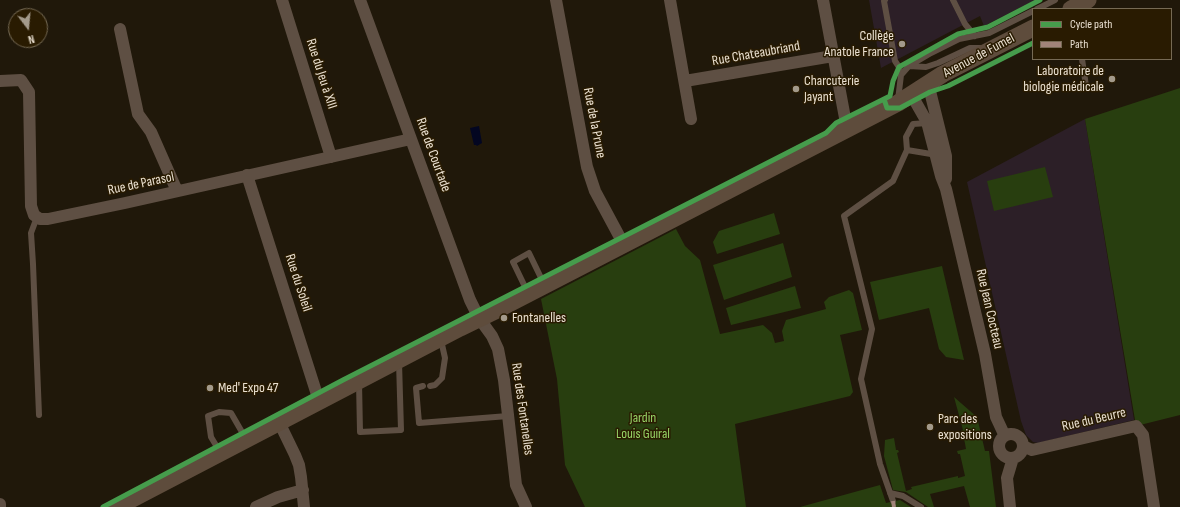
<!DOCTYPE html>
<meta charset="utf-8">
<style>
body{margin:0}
#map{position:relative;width:1180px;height:507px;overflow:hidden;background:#20180a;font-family:"Sofia Sans Condensed",sans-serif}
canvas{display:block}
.legend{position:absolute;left:1032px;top:8px;width:140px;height:52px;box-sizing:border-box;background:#291b01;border:1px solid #766a54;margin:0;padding:5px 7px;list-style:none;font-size:12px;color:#eae0d1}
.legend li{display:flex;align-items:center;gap:8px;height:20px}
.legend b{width:20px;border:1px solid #766a54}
.north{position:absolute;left:8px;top:8px;width:40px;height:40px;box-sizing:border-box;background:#291b01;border:1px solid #766a54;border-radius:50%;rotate:164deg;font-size:11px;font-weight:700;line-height:16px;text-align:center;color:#eae0d1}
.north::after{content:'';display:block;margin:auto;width:14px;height:18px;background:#a39a8b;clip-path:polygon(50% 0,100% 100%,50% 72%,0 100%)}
</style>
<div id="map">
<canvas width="1180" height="507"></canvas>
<ul class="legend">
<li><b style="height:5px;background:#469c4c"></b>Cycle path</li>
<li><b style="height:5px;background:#a18479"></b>Path</li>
</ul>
<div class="north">N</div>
</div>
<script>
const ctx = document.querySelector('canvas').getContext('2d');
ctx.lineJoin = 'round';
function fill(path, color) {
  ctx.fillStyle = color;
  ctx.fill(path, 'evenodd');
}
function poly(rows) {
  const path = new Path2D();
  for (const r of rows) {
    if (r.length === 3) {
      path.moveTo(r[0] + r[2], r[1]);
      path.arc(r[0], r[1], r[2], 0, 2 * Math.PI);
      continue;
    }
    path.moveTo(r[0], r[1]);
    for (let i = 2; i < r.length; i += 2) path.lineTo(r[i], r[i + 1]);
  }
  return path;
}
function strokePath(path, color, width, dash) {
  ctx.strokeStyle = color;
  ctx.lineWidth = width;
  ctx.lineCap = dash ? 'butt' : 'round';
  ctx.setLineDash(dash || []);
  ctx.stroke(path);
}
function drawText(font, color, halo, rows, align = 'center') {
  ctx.font = font + ' "Sofia Sans Condensed",sans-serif';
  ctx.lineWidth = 3;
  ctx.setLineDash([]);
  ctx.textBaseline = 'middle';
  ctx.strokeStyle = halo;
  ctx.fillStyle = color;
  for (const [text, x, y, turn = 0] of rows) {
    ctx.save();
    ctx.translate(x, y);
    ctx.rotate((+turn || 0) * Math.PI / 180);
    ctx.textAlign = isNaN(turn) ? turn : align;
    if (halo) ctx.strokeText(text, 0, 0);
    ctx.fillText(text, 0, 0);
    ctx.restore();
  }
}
const education = poly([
 [869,0,1035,0,984,26,980,16,881,68],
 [1085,119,1134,420,1038,443,1033,442,1026,435,1021,421,967,182]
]);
const green = poly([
 [1180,88,1180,415,1136,426,1085,119],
 [1045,167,1053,197,994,211,987,181],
 [774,213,780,234,717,254,713,242,719,231],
 [676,229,685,246,700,260,720,334,763,325,772,333,775,343,784,341,782,331,786,320,826,309,824,302,829,297,849,290,853,293,862,330,840,335,853,392,850,396,735,424,746,507,585,507,565,465,557,379,541,299],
 [783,243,792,277,724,300,713,265],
 [942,266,964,360,946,357,939,349,929,308,879,320,870,282],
 [795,286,801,308,731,325,726,308],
 [954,397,977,417,985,451,989,451,996,507,970,507,964,486,930,494,934,507,928,507,906,492,893,490,884,456,885,440,894,438,896,450,898,450,899,452,897,453,906,491,912,489,911,487,958,476,958,478,965,476,960,454,958,454,957,451,966,449,963,433,961,434,961,431,963,430],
 [880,485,886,503,900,500,911,507,800,507]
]);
const water = poly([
 [479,126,482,143,477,146,476,145,474,145,470,128]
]);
const lane = poly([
 [885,0,884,1,895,61,899,67,901,75],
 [953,0,965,24,975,36],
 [1037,9,1055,0],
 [1082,59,1086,86],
 [909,66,926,67,938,63,970,48,982,48],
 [898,100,901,75,909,66,931,53,959,39,989,33,1033,11],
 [907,150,937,155],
 [37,217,31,233,33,264,39,415],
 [528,293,513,262,529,253,544,284],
 [359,382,360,432,401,430,399,362],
 [423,386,416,388,419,423,508,416],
 [430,386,435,385,442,378,445,358,441,340],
 [220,452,211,437,208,416,219,412,231,413,246,439],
 [890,493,903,496,921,507],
 [893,501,880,464,861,379,872,329,844,216,893,181,907,150,906,137,913,124,927,123]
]);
const street = poly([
 [282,0,331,157],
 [360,0,470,300,479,318,492,336,498,349,504,380,516,485,526,507],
 [556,0,587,167,595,191,624,245],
 [670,0,691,119],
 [823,0,845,118,849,128],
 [120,29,138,114,151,132,177,191],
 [0,81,21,80,29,92,31,206,34,215,40,219,48,219,125,203,411,139],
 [685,81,833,56],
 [928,83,946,156,946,179],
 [911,94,927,122,941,176,946,189,985,354,996,417,1003,432,1006,435],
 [247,175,319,401],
 [279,422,295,455,299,465,301,477,304,507],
 [1011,446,12],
 [1023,446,1032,450,1136,426,1143,435,1154,507],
 [0,504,0,507],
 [256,507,278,497,303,490],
 [1010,507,1007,478,1013,458]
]);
const secondary = poly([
 [1071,9,1088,0],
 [117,507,460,328,501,308,898,103,943,74,1033,28]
]);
const quiet = poly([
 [893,501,894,507]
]);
const cycleway = poly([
 [884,99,887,108,900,108,930,92,948,86,1033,43],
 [103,507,343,380,826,133,836,123,890,96,893,81,899,67,958,34,988,27,1040,0]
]);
const markers = [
 [902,44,4,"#a39a8b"],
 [1112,79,4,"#a39a8b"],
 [796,89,4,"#a39a8b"],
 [504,318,4,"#a39a8b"],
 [210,388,4,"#a39a8b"],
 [930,427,4,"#a39a8b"]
];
const poiNames = [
 ["Collège",894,36,"right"],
 ["Anatole France",894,52,"right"],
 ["Laboratoire de",1104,71,"right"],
 ["biologie médicale",1104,87,"right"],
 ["Charcuterie",804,81],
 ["Jayant",804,97],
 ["Fontanelles",512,318],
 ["Med' Expo 47",218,388],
 ["Parc des",938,419],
 ["expositions",938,435]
];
const streetNames = [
 ["Rue Chateaubriand",756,54,-10],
 ["Avenue de Fumel",979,56,-28],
 ["Rue du Jeu à XIII",321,74,72],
 ["Rue de la Prune",594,123,79],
 ["Rue de Courtade",433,155,70],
 ["Rue de Parasol",141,184,-12],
 ["Rue du Soleil",298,283,72],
 ["Rue Jean Cocteau",989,309,77],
 ["Rue des Fontanelles",522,409,82],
 ["Rue du Beurre",1094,420,-13]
];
const parkNames = [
 ["Jardin",643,418],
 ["Louis Guiral",643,434]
];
fill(education, '#2c1f27');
fill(green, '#283e0f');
fill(water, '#030621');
strokePath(lane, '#5e4f43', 6);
strokePath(street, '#5e4f43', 12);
strokePath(secondary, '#5e4c3c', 17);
strokePath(quiet, '#a18479', 4, [8, 4]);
strokePath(cycleway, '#469c4c', 5);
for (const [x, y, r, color] of markers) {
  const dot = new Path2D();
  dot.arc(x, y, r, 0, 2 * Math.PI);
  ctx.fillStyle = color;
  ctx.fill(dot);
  strokePath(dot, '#291b01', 1.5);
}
drawText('14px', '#eae0d1', '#291b01', poiNames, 'left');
drawText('14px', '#eae0d1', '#291b01', streetNames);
drawText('14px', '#97d466', '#291b01', parkNames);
</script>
